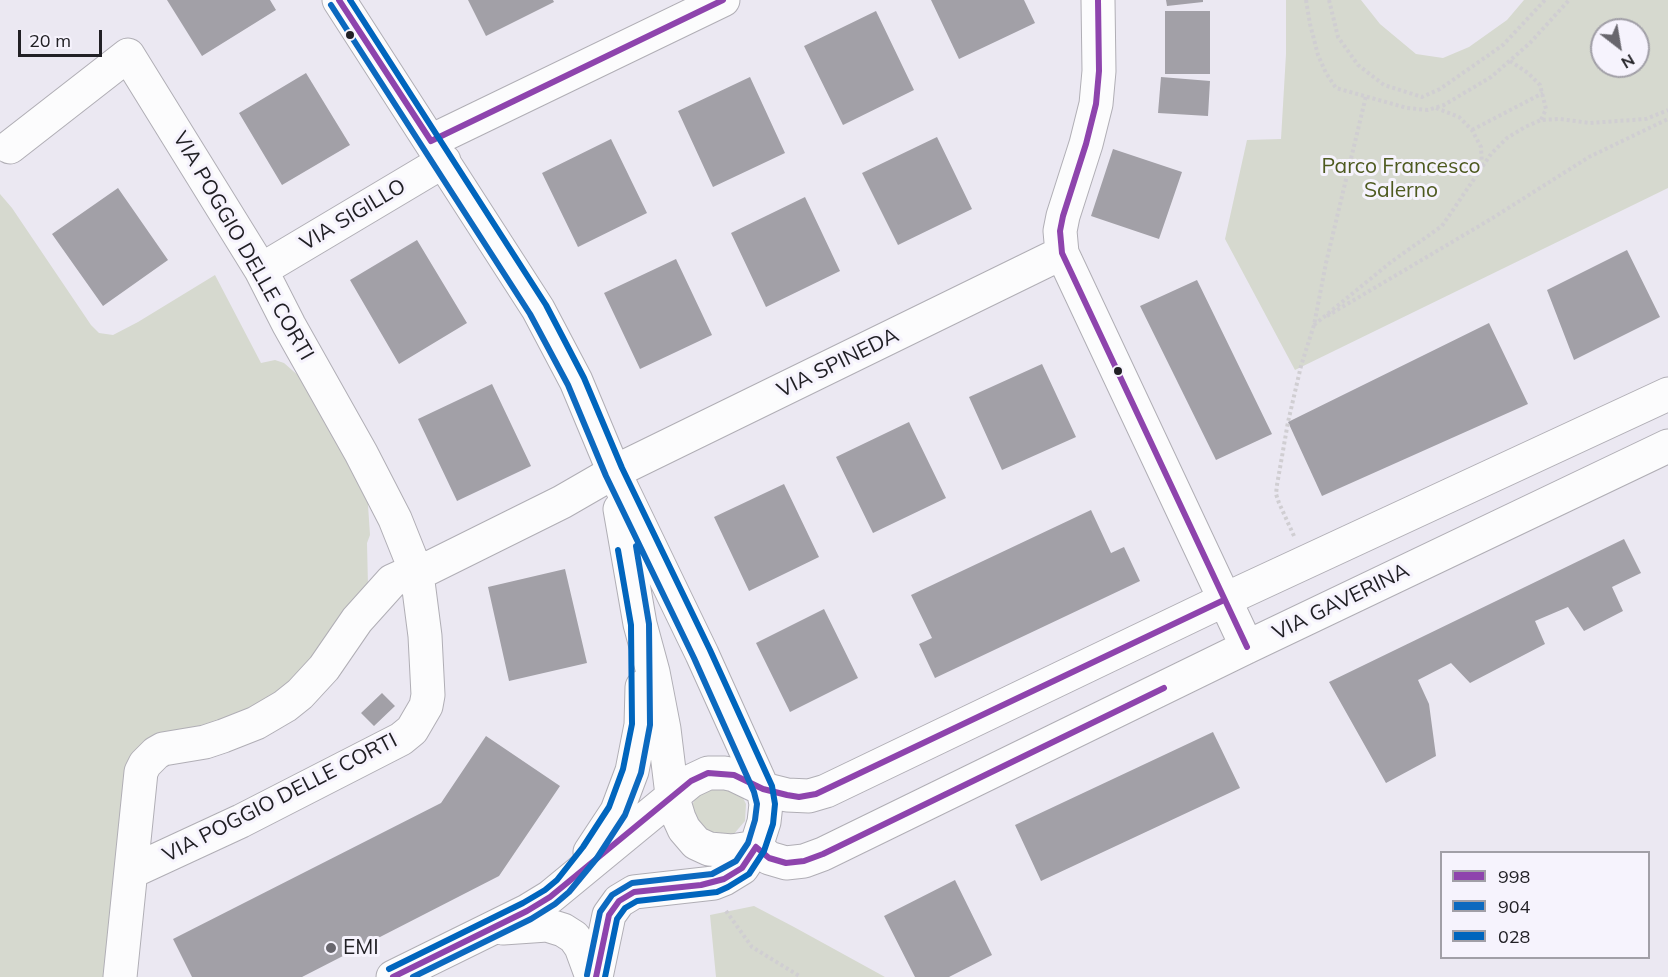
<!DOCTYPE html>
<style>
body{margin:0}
#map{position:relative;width:1668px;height:977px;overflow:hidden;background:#ebe8f2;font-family:Mulish,sans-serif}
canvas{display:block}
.legend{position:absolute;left:1440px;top:851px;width:210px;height:108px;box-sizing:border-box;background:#f6f3fd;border:2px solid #a19fa7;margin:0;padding:8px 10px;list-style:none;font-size:18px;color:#212025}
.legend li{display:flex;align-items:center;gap:12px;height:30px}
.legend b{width:30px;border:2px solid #a19fa7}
.north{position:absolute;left:1590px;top:18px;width:60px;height:60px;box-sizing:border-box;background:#f6f3fd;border:2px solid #a19fa7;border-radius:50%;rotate:149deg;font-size:16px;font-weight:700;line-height:24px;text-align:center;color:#212025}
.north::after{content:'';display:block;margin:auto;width:21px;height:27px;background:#68666d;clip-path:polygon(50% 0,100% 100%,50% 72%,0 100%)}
.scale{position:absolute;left:18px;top:30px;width:84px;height:27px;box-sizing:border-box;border:3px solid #212025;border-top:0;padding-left:8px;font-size:18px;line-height:21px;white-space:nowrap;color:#212025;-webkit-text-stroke:4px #f6f3fd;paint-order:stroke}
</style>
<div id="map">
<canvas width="1668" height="977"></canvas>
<ul class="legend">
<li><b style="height:8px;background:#8e44ad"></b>998</li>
<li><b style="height:8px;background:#0c69bf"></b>904</li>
<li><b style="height:8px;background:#0065bd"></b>028</li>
</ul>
<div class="north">N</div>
<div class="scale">20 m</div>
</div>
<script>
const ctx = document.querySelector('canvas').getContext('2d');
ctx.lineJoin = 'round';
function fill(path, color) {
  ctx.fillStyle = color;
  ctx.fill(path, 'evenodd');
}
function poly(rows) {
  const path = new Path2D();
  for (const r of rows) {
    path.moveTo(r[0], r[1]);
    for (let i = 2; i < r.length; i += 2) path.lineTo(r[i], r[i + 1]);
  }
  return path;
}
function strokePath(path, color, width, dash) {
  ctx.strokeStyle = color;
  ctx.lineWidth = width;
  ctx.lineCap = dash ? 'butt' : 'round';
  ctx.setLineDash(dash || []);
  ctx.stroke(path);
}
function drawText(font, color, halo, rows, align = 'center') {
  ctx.font = font + ' Mulish,sans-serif';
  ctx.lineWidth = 6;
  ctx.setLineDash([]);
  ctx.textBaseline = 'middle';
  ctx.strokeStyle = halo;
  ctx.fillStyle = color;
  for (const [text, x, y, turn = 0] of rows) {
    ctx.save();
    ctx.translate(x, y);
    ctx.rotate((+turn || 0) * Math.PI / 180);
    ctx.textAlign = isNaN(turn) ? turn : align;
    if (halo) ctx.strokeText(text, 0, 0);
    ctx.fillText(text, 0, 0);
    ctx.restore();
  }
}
const green = poly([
 [1286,0,1361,0,1380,24,1416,54,1443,58,1469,47,1507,20,1524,0,1668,0,1668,188,1295,370,1225,239,1247,140,1281,139,1286,54],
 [1602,30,1638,30,1638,66,1602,66],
 [0,194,12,208,91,325,99,333,113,335,138,322,215,275,261,363,275,360,284,363,300,377,370,492,368,505,370,535,367,543,368,586,306,697,151,754,113,977,0,977],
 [721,784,742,796,746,804,745,821,733,835,706,835,692,812,693,803,698,794],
 [754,906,794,927,885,977,716,977,710,915]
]);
const building = poly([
 [167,0,270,0,276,10,202,56],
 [468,0,553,0,554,2,486,36],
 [931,0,1024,0,1035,23,959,59],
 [1166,0,1203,0,1203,2,1167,6],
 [876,11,914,90,843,125,804,46],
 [1165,11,1210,11,1210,74,1165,74],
 [306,73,350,145,282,185,239,113],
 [750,77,785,153,713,187,678,111],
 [1161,77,1210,81,1208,116,1158,113],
 [937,137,972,209,898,245,862,173],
 [611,139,647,213,578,247,542,173],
 [1113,149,1182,172,1159,239,1091,216],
 [118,188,168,260,103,306,52,234],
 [805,197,840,271,766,307,731,233],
 [417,240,467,323,399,364,350,280],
 [1627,250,1660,317,1574,360,1547,290],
 [676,259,712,335,640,369,604,293],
 [1197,280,1272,434,1216,460,1140,306],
 [1489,323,1528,404,1322,496,1288,422],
 [1042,364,1076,437,1002,470,969,397],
 [492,384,531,466,457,501,418,419],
 [909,422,946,498,873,533,836,457],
 [784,484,819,557,749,591,714,517],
 [1091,510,1111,553,1124,547,1140,581,935,678,919,644,932,638,911,595],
 [1624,539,1641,573,1612,587,1623,611,1584,631,1568,607,1535,621,1545,644,1470,683,1451,663,1418,680,1429,704,1436,756,1386,783,1329,682],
 [565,569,587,663,509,681,488,587],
 [824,609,858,678,790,712,756,643],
 [382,693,395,706,374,726,361,713],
 [1213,732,1240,788,1041,881,1015,825],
 [486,736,560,786,499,876,302,977,192,977,173,939,441,803],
 [955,880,992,955,949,977,915,977,884,916]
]);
const path = poly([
 [1306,0,1310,24,1318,55,1326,73,1336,88,1407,108,1428,110,1444,105,1491,77,1530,43,1569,0],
 [1329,0,1338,37,1358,65,1384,85,1422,97,1440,89,1503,45,1545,0],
 [1510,61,1528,73,1540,85,1546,109,1541,120],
 [1436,108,1459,117,1472,130,1481,147,1482,167],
 [1472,130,1543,93],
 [1327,316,1491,219,1589,157,1668,119],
 [1314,325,1391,262,1442,226,1491,154,1507,138,1525,127,1541,120,1560,119,1590,123,1646,119,1668,110],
 [1294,536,1279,503,1276,494,1277,485,1288,422,1301,366,1314,325,1326,263,1366,96],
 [726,911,752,947,801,977]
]);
const minor = poly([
 [339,0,538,309,576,381,614,472,702,654,763,789,766,804,764,822,756,847,742,868,724,879,714,883,634,892,619,901,609,915,596,977],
 [1098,0,1099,71,1096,104,1086,144,1063,216,1060,231,1062,253,1247,647],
 [431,141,723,0],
 [10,147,128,55,261,270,289,325,361,453,395,519,417,574,425,636,428,695,426,706,412,730,401,739,241,821,133,871],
 [261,270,444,161],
 [620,509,640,624,653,672,664,729,672,795,679,818,684,829,696,843,709,849,732,851,756,847],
 [756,847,769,858,786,863,804,861,823,854,1247,647,1668,446],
 [590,852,617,811,632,771,641,725,642,687],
 [503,928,547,925,563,930,574,937,581,947,592,977],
 [120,977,141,772,145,764,156,753,163,749,205,742,223,736,256,723,285,706,300,694,324,668,357,620,392,581,403,576,417,574,562,502,614,472,1062,253],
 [393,977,527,911,550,897,691,781,708,773,725,773,734,775,763,789,787,795,809,796,826,791,1224,600,1668,394]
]);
const bus1 = poly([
 [339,0,431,141],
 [1098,0,1099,71,1096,104,1086,144,1063,216,1060,231,1062,253,1247,647],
 [431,141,723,0],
 [756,847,769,858,786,863,804,861,823,854,1164,688],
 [393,977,527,911,550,897,691,781,708,773,734,775,763,789,787,795,799,797,816,794,1224,600],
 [596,977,609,915,619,901,634,892,701,885,724,879,742,868,756,847]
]);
const bus2 = poly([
 [331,5,530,314,568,385,606,476,694,658,754,792,757,804,755,820,748,843,736,861,712,874,632,883,612,895,600,912,587,975],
 [413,977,531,919,555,904,569,892,597,858,625,815,641,773,650,725,649,624,636,546]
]);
const bus3 = poly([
 [350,0,546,305,584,378,622,468,710,650,772,786,775,804,773,824,764,851,749,874,728,887,717,892,637,901,625,908,617,919,605,977],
 [389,969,523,903,545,890,557,880,583,847,609,807,623,769,632,724,631,625,618,550]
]);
const markers = [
 [350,35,5,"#212025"],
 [1118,371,5,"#212025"],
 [331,948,6,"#68666d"]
];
const parkNames = [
 ["Parco Francesco",1401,167],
 ["Salerno",1401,191]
];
const streetNames = [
 ["VIA SIGILLO",353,215,-31],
 ["VIA POGGIO DELLE CORTI",243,246,60],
 ["VIA SPINEDA",838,363,-26],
 ["VIA GAVERINA",1341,602,-26],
 ["VIA POGGIO DELLE CORTI",280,798,-27]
];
const poiNames = [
 ["EMI",343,948]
];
fill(green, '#d6d9cf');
fill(building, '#a2a0a7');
strokePath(minor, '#b0aeb5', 35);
strokePath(path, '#d0ced2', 4, [3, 3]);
strokePath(minor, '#fcfcfd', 33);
strokePath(bus1, '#8e44ad', 6);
strokePath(bus2, '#0c69bf', 6);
strokePath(bus3, '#0065bd', 6);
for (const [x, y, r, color] of markers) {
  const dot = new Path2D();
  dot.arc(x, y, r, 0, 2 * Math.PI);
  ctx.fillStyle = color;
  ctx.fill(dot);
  strokePath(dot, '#f6f3fd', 2);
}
drawText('21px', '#4e5a20', '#f6f3fd', parkNames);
drawText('21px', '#212025', '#f6f3fd', streetNames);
drawText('21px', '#212025', '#f6f3fd', poiNames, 'left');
</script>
